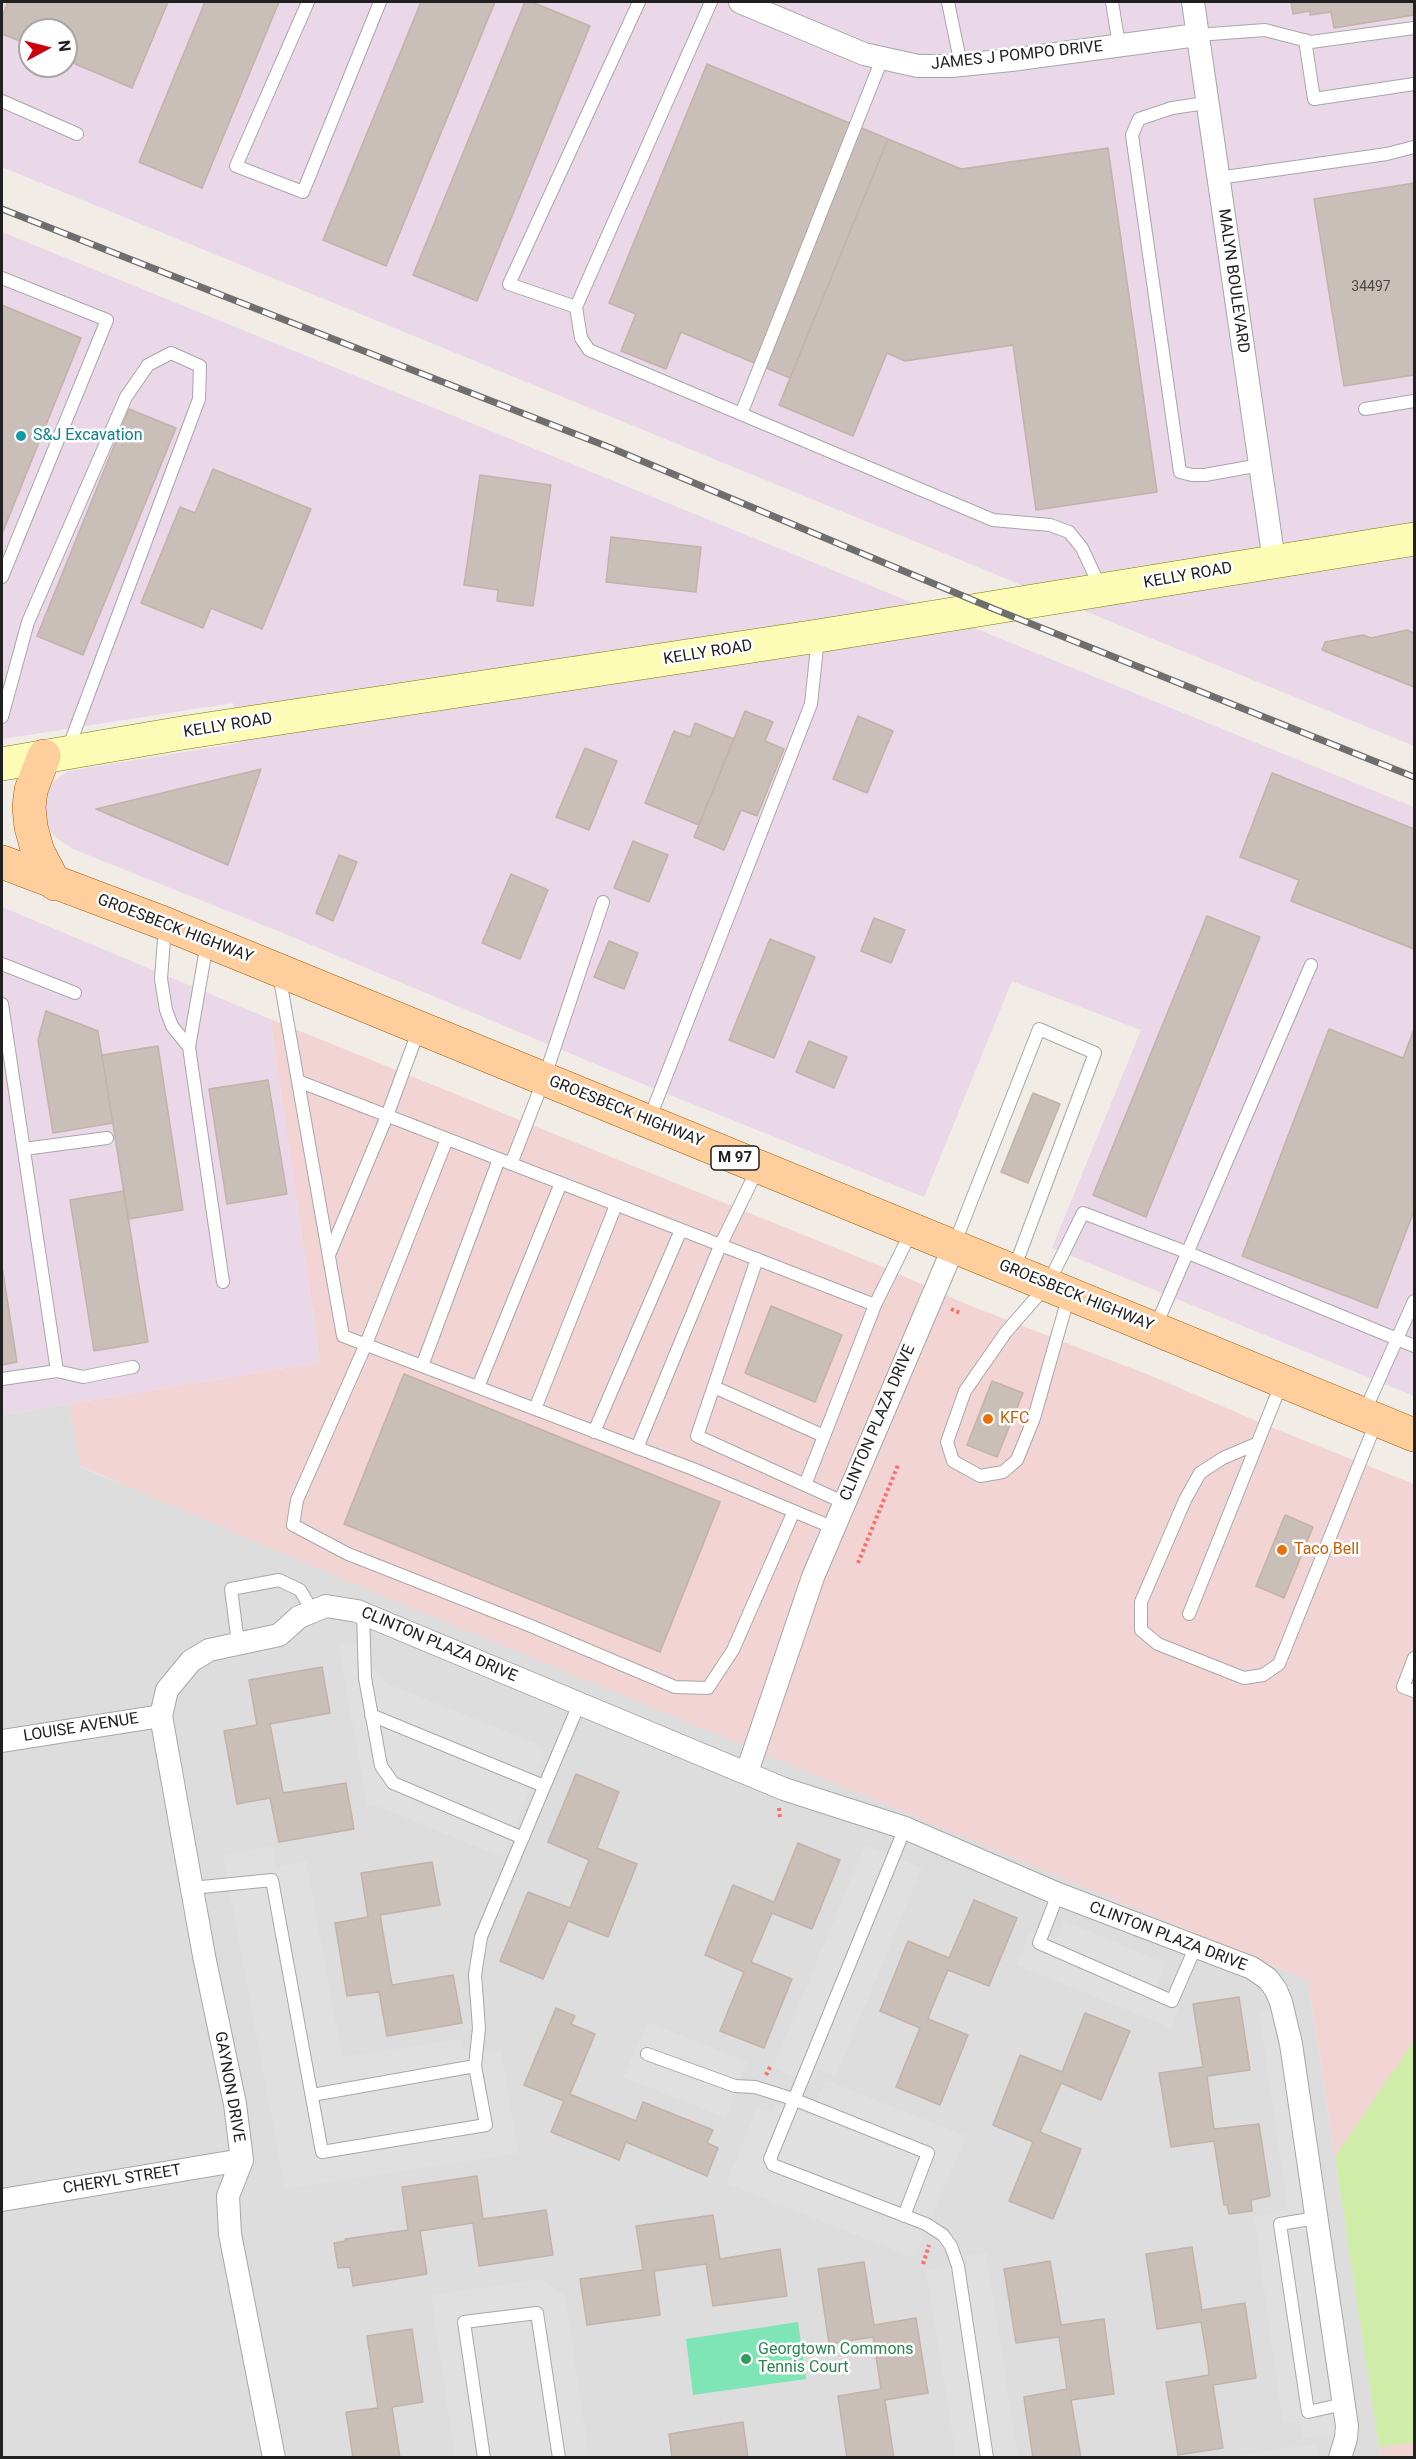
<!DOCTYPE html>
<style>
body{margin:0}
#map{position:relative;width:1416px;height:2459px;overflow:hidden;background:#f1ece6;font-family:Roboto,sans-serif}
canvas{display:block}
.frame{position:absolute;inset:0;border:3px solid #202020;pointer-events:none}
.north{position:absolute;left:18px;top:18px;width:60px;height:60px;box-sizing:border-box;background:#fff;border:2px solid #a6a6a6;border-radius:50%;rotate:83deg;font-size:16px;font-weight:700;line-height:24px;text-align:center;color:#202020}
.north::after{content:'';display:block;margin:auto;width:21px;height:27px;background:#cf000e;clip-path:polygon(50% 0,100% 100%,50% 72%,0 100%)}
</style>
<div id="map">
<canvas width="1416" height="2459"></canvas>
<div class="frame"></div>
<div class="north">N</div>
</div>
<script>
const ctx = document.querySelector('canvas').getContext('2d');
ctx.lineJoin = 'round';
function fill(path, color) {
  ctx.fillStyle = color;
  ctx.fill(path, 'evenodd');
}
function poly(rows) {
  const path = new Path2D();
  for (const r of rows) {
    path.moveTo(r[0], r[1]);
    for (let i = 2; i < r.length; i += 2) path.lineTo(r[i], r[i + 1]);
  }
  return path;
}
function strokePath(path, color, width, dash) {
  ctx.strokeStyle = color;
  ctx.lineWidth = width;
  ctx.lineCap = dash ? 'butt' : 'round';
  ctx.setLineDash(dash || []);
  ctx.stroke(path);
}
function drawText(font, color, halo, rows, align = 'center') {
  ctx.font = font + ' Roboto,sans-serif';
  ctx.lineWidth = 5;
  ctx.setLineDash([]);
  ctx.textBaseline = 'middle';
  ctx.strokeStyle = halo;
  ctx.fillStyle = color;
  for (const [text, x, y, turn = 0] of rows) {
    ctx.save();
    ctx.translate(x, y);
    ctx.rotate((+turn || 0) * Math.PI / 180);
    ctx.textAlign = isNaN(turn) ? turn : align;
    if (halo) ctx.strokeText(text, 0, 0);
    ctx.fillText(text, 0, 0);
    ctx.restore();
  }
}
const residential = poly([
 [69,1404,81,1467,1308,1980,1381,2457,2,2458,2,1415]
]);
const commercial = poly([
 [270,1019,878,1265,971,1306,1154,1377,1273,1428,1414,1484,1414,2457,1381,2457,1308,1980,347,1581,80,1466,69,1404,320,1362]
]);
const industrial = poly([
 [2,2,1414,2,1414,746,2,167],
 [30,30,66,30,66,66,30,66],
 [2,232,1414,807,1414,1396,1052,1248,1141,1030,1012,981,924,1197,655,1089,278,931,73,849,58,839,46,826,44,795,54,781,68,771,240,743,233,703,2,739],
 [2,907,270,1019,320,1362,2,1415]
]);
const grass = poly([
 [1414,2040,1414,2443,1379,2447,1335,2157]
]);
const pitch = poly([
 [798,2322,806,2379,693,2395,686,2339]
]);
const parking = poly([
 [357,1643,383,1682,547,1748,502,1857,374,1805,367,1806,339,1646],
 [865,1845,922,1868,836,2076,818,2070,812,2084,773,2067],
 [273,1846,276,1867,306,1861,342,2057,461,2039,463,2049,485,2053,501,2051,518,2153,285,2189,223,1855],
 [1064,1921,1165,1963,1156,1988,1181,2001,1171,2028,1017,1965,1030,1932,1058,1938],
 [1278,2009,1340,2420,1333,2421,1335,2434,1303,2438,1300,2421,1283,2423,1254,2217,1288,2210,1259,2012],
 [648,2022,747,2062,726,2118,623,2077],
 [826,2080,966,2136,914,2258,726,2183,757,2107,773,2113,777,2104,811,2111],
 [986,2253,1018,2457,956,2457,926,2270,967,2265,966,2256],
 [542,2279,565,2296,589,2457,455,2457,431,2295],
 [1315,2444,1318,2457,1226,2457]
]);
const building = poly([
 [8,2,168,2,132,88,66,60,66,30,30,30,30,45,2,34,2,17,8,2],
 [205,2,279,2,202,188,139,162,205,2],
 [421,2,495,2,386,266,323,240,421,2],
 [525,2,532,2,590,26,477,301,413,275,525,2],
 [1291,2,1414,2,1414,15,1334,28,1331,12,1310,15,1310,11,1293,14,1291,2],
 [707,64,888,139,790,378,681,332,666,369,621,351,636,314,609,303,707,64],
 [888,139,961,169,1108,148,1157,492,1036,510,1013,345,905,361,887,353,853,436,779,405,888,139],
 [1414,183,1414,375,1344,386,1314,199,1414,183],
 [2,305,81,338,2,534,2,305],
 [129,409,176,428,83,655,37,636,129,409],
 [213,469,311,509,262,629,211,608,203,628,141,603,180,507,195,513,213,469],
 [480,475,551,485,533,606,497,601,498,590,464,585,480,475],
 [611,537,701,547,696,592,606,582,611,537],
 [1407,630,1414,633,1414,687,1322,650,1325,642,1363,635,1371,638,1407,630],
 [745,711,773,722,765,741,784,749,757,816,741,810,724,850,694,837,745,711],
 [858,716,893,731,867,793,833,779,858,716],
 [695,723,734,739,699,825,645,803,674,731,690,737,695,723],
 [585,748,617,761,589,830,556,817,585,748],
 [261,769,228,865,96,809,261,769],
 [1272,773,1414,829,1414,949,1291,901,1299,880,1240,857,1272,773],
 [633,841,668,855,649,902,614,888,633,841],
 [339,855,357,862,333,921,316,913,339,855],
 [511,874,548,890,520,959,482,943,511,874],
 [1207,916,1260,937,1146,1217,1093,1195,1207,916],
 [874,918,905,930,891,963,861,951,874,918],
 [770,939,815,957,774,1058,729,1040,770,939],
 [609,941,638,953,624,989,594,977,609,941],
 [46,1011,98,1031,113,1123,53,1133,38,1040,46,1011],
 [1329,1029,1403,1058,1414,1029,1414,1211,1377,1308,1242,1256,1329,1029],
 [809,1041,847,1057,834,1088,796,1072,809,1041],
 [158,1046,183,1210,128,1219,102,1055,158,1046],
 [268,1080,287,1194,227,1204,209,1089,268,1080],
 [1033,1093,1060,1104,1028,1183,1001,1172,1033,1093],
 [124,1191,148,1342,94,1351,70,1200,124,1191],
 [2,1266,17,1362,2,1365,2,1266],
 [771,1306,842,1335,815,1402,745,1373,771,1306],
 [404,1374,720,1502,660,1652,344,1524,404,1374],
 [992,1381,1023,1393,997,1457,967,1445,992,1381],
 [1285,1515,1313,1527,1284,1598,1256,1586,1285,1515],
 [322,1667,330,1713,270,1724,283,1793,346,1783,354,1829,279,1842,270,1798,237,1804,224,1731,257,1725,249,1680,322,1667],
 [576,1774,619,1792,597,1848,637,1864,608,1937,568,1921,543,1979,500,1961,528,1892,570,1908,589,1860,548,1842,576,1774],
 [798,1843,840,1860,812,1929,772,1913,751,1962,792,1979,764,2048,720,2031,744,1972,705,1955,733,1885,774,1902,798,1843],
 [432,1862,440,1905,380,1915,392,1985,453,1975,462,2023,387,2036,379,1992,347,1996,335,1923,368,1917,361,1873,432,1862],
 [974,1900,1017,1918,989,1986,948,1970,931,2010,928,2019,968,2035,940,2105,896,2087,920,2028,880,2011,908,1941,949,1958,974,1900],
 [1239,1997,1250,2070,1207,2076,1214,2129,1259,2124,1270,2196,1251,2200,1252,2211,1229,2214,1227,2205,1224,2205,1214,2141,1171,2147,1159,2073,1203,2067,1193,2004,1239,1997],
 [556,2008,575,2016,571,2024,595,2034,570,2094,636,2121,643,2102,713,2130,707,2143,718,2148,707,2176,626,2142,619,2160,551,2132,564,2101,524,2085,556,2008],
 [1085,2013,1130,2031,1101,2100,1061,2083,1040,2132,1081,2149,1053,2219,1009,2201,1033,2142,993,2125,1020,2055,1062,2072,1085,2013],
 [477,2176,483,2219,546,2210,553,2255,479,2266,473,2223,420,2231,427,2274,353,2286,350,2267,338,2268,334,2243,346,2241,345,2239,408,2230,402,2187,477,2176],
 [713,2215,720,2259,780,2249,787,2296,713,2306,706,2264,654,2271,660,2315,587,2325,580,2279,643,2270,636,2226,713,2215],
 [1192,2247,1202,2310,1245,2303,1256,2378,1213,2385,1223,2448,1178,2455,1166,2382,1209,2375,1208,2364,1201,2322,1157,2329,1146,2254,1192,2247],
 [1050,2261,1061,2325,1104,2319,1114,2394,1071,2400,1081,2458,1033,2458,1026,2412,1024,2397,1067,2389,1059,2337,1016,2343,1004,2269,1050,2261],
 [864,2262,874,2325,916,2318,928,2393,885,2400,894,2458,847,2458,838,2396,881,2389,873,2337,829,2344,818,2269,864,2262],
 [412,2329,423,2402,392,2407,400,2458,353,2458,346,2412,378,2408,367,2336,412,2329],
 [743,2422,748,2458,672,2458,669,2434,743,2422]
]);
const path = poly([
 [951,1309,960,1313],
 [858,1563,898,1465],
 [779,1808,780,1818],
 [766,2075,770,2067],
 [923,2264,929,2245]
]);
const lane = poly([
 [308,2,236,166,303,192,380,2],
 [639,2,509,284,576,307,711,2],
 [948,2,961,65],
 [1112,2,1119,45],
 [1197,35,1265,30,1311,42,1414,28],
 [1305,40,1314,99,1414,84],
 [2,101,77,134],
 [1206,103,1172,108,1139,119,1132,135,1180,472,1192,475,1205,475,1260,465],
 [1218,178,1387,154,1414,147],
 [2,278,107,320,2,577],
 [576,307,581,338,589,350,993,520,1050,525,1069,532,1082,548,1101,589],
 [1365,409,1414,401],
 [741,414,882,59],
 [2,717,28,622,126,397,148,365,171,353,200,366,199,399,68,749],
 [165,925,161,979,166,1010,172,1026,189,1047,207,943],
 [2,964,75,993],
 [279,974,343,1336,693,1469,834,1528],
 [2,1004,57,1371,2,1379],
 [189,1047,223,1282],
 [298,1081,875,1305],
 [649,1120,811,704,818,638],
 [447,1139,366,1344,297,1500,293,1525,348,1554,531,1626,675,1687,708,1688,733,1650,794,1511],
 [24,1149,107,1138],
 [511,1164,544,1079,603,902],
 [954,1245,1039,1029,1095,1053,1014,1269],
 [329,1255,387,1116,419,1029],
 [757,1259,697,1436,845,1503],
 [1069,1295,1034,1418,1017,1460,1003,1472,980,1476,953,1461,947,1442,965,1391,1006,1332,1048,1284,1083,1213,1186,1252,1397,1339,1364,1413],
 [1414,1301,1397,1339,1414,1346],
 [1155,1328,1311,965],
 [422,1366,499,1159],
 [57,1371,83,1377,133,1367],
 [478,1387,561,1183],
 [714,1387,824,1436],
 [535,1409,616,1205],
 [594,1432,681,1230],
 [1256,1444,1223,1458,1200,1473,1185,1500,1141,1602,1141,1630,1158,1644,1244,1678,1263,1675,1279,1664,1377,1420],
 [637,1448,720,1246,758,1168],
 [805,1485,875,1305,912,1230],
 [363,1614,365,1678,381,1766,393,1783,523,1838],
 [1189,1614,1282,1382],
 [238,1643,231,1589,279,1580,300,1590,312,1610],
 [1414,1658,1403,1687,1414,1691],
 [371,1715,544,1786],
 [905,1828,770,2159,773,2165,926,2224,943,2235,951,2246,958,2266,987,2458],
 [192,1888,272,1880,322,2152,486,2125,475,2066,312,2095],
 [1058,1894,1039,1943,1172,2001,1195,1948],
 [647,2054,735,2086,755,2087,793,2099,928,2153,904,2216],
 [475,2066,479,2028,475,1975,481,1937,579,1704],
 [1316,2218,1280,2224,1308,2412,1344,2404],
 [484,2458,464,2322,537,2313,559,2458]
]);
const street = poly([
 [740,2,864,54,918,66,951,66,1011,60,1197,35],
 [1193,2,1274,561],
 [2,1741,161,1716],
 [747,1772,813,1577,954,1246],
 [2,2200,242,2160],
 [274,2458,230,2234,228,2196,242,2160,235,2104,204,1956,161,1716,167,1690,191,1661,209,1650,279,1635,299,1617,326,1606,357,1611,784,1789,905,1828,1058,1894,1252,1968,1268,1979,1276,1990,1281,2002,1291,2044,1347,2426,1346,2438,1340,2458]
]);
const secondary = poly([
 [2,764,182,733,818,636,1414,539]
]);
const primary = poly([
 [44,756,31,790,29,807,31,827,38,852,55,884],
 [2,862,166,924,1414,1435]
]);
const rail = poly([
 [2,209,611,448,994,609,1414,777]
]);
const markers = [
 [21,436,6,"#0f9aa8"],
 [988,1419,6,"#e8710a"],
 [1282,1550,6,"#e8710a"],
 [746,2359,6,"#2e9e5b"]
];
const numberNames = [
 ["34497",1371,287]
];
const shields = [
 [735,1158,48]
];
const shieldNames = [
 ["M 97",735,1158]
];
const streetNames = [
 ["JAMES J POMPO DRIVE",1017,56,-6],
 ["MALYN BOULEVARD",1233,281,82],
 ["KELLY ROAD",1188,576,-10],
 ["KELLY ROAD",708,653,-9],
 ["KELLY ROAD",228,726,-9],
 ["GROESBECK HIGHWAY",175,929,21],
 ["GROESBECK HIGHWAY",626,1112,22],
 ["GROESBECK HIGHWAY",1076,1296,22],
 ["CLINTON PLAZA DRIVE",878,1423,-67],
 ["CLINTON PLAZA DRIVE",439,1645,23],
 ["LOUISE AVENUE",81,1728,-9],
 ["CLINTON PLAZA DRIVE",1168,1937,21],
 ["GAYNON DRIVE",229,2087,80],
 ["CHERYL STREET",122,2180,-9]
];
const cultureNames = [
 ["S&J Excavation",33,436]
];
const foodNames = [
 ["KFC",1000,1419],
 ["Taco Bell",1294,1550]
];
const leisureNames = [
 ["Georgtown Commons",758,2350],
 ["Tennis Court",758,2368]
];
fill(residential, '#dedddd');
fill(commercial, '#f2d4d5');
fill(industrial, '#ead7e8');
fill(grass, '#cfeda9');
fill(pitch, '#7fe4b6');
fill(parking, '#e0e0e0');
fill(building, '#c9beb8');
strokePath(building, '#c3b2a7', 1.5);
strokePath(lane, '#a7a7a7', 14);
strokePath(street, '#a7a7a7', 24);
strokePath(secondary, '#787d00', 34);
strokePath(primary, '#9b5d00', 34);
strokePath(path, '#ff6e68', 4, [3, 3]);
strokePath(lane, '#fff', 12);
strokePath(street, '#fff', 22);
strokePath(secondary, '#fdfcb7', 33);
strokePath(primary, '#ffce9c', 33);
strokePath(rail, '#6e6e6e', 7);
strokePath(rail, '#fff', 4.5, [14]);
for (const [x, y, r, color] of markers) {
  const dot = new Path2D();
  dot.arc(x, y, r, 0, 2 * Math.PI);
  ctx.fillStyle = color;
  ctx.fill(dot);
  strokePath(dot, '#fff', 2);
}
drawText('14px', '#4a4846', null, numberNames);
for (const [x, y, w] of shields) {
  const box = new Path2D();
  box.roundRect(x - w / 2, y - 12, w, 24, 4.5);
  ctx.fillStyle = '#fff';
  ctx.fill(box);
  strokePath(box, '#202020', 1.5);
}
drawText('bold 15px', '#202020', null, shieldNames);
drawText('16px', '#202020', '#fff', streetNames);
drawText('16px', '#0d838f', '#fff', cultureNames, 'left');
drawText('16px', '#c56008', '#fff', foodNames, 'left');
drawText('16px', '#27864d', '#fff', leisureNames, 'left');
</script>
